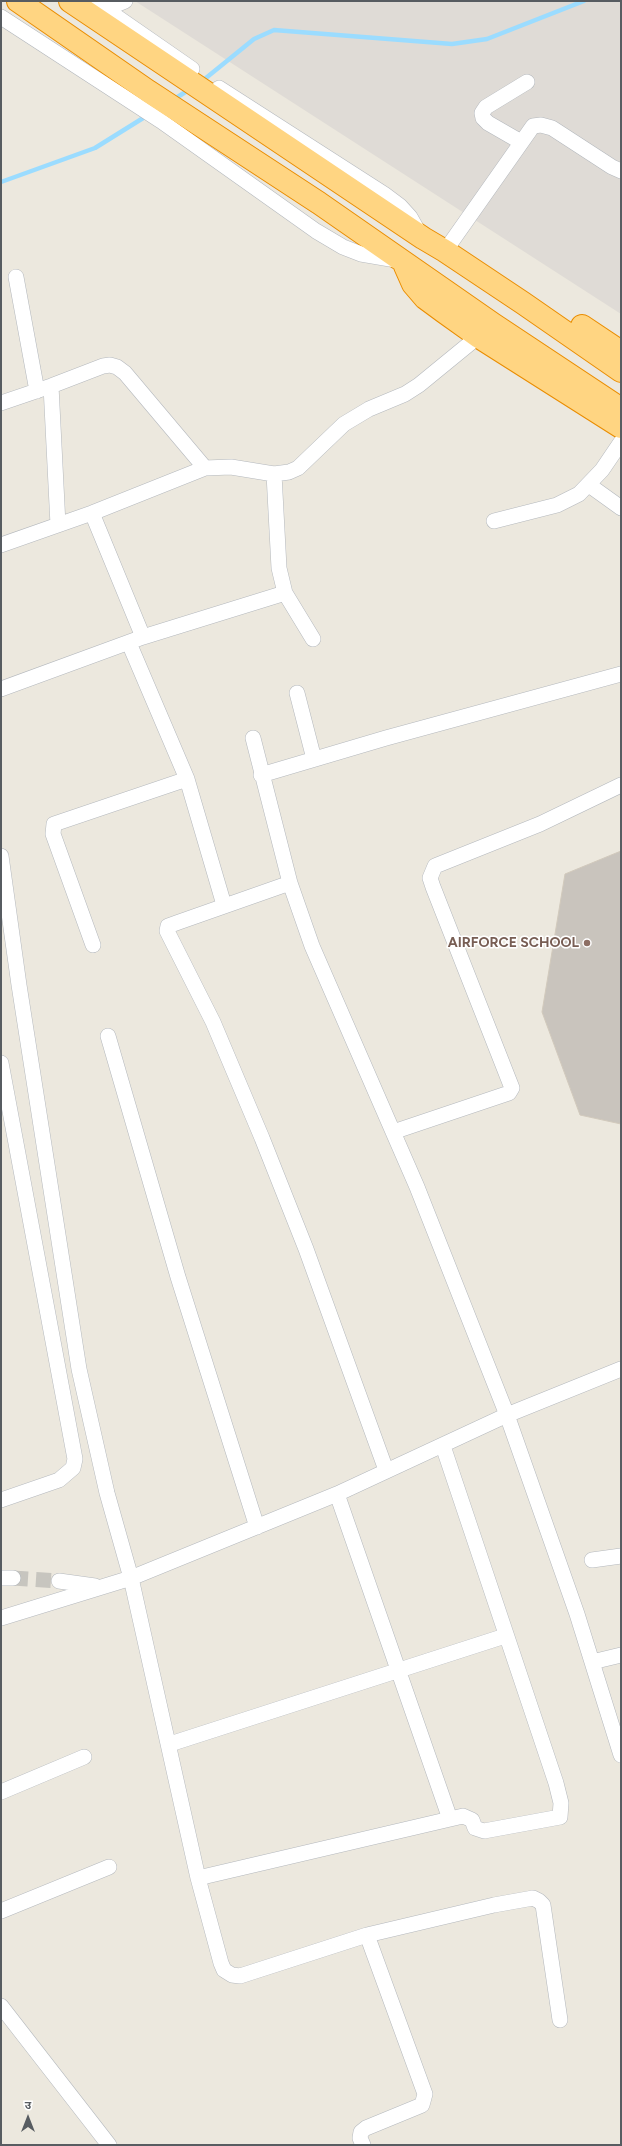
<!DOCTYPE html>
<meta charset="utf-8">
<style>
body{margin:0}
#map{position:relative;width:622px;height:2146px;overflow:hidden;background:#ece8de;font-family:Figtree,"Noto Sans Devanagari",sans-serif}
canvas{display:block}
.frame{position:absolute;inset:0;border:2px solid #575c61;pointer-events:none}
.north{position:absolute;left:8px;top:2098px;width:40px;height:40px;-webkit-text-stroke:3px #fff;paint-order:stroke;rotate:0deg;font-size:11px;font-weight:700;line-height:16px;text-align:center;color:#575c61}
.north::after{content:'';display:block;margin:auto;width:14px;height:18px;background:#575c61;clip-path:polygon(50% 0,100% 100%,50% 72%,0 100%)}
</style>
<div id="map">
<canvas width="622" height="2146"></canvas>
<div class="frame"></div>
<div class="north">उ</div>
</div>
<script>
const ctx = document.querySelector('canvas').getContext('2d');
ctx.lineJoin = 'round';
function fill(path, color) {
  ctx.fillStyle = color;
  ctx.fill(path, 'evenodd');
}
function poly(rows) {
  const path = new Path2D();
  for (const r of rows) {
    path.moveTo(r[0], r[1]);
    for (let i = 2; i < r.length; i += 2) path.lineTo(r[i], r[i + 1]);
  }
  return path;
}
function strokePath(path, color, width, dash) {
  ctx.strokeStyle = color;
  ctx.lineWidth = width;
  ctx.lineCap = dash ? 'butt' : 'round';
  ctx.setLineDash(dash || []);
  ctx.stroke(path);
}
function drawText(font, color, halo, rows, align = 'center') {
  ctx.font = font + ' Figtree,sans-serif';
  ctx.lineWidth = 3;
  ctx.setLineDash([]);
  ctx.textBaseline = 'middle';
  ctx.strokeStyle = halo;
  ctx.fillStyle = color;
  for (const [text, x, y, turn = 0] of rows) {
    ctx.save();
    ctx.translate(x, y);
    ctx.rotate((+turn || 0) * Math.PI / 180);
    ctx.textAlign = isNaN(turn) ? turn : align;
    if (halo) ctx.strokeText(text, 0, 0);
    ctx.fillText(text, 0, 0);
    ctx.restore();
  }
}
const industrial = poly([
 [135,1,621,1,621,314]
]);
const stream = poly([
 [201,82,254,39,274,30,452,44,487,39,584,1],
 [173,100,190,89],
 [1,182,95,148,148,115]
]);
const building = poly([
 [621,851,621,1124,580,1115,542,1012,565,874,621,851]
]);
const minorTunnel = poly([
 [13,1578,59,1581]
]);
const minor = poly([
 [94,1,192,69],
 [98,12,125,1],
 [1,17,161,121,316,231,343,247,361,254,396,260],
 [219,88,384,194,400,206,410,217,418,231],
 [521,142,488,123,483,118,482,113,486,107,527,82],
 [445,251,533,126,541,125,552,128,612,167,621,171],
 [16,277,37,391],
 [51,386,58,525],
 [1,403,51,386,103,366,110,365,117,367,125,373,205,468],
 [274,474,279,568,285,593,313,639],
 [589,485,621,508],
 [92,513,143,637],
 [494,521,557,505,579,494,602,470,621,442],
 [1,545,92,513,205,468,231,467,274,474,289,472,298,468,344,424,369,409,405,394,419,385,485,331],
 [129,643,187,779,224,905],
 [1,689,143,637,285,593],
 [297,693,314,759],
 [253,738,290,883,312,946,417,1187,507,1415,577,1614,621,1755],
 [261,775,386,738,621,674],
 [1,856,19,985,79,1369,107,1493,131,1578,198,1878,463,1816,472,1820,475,1828,484,1831,560,1817,561,1803,556,1783,443,1446],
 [290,883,179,922,168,926,167,931,213,1022,262,1138,306,1249,386,1470],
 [93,945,53,834,54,824,187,779],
 [108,1036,178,1277,257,1527],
 [1,1063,75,1459,73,1468,59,1480,1,1500],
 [393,1132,509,1093,512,1088,433,887,430,878,435,866,540,824,621,785],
 [337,1494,450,1819],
 [592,1560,621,1556],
 [1,1578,13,1578],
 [59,1581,95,1586],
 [1,1618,131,1578,337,1494,507,1415,621,1369],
 [592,1662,621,1655],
 [170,1744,505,1636],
 [1,1792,84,1757],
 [198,1878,221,1963,224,1970,232,1975,240,1976,367,1935,494,1905,533,1898,539,1901,543,1905,560,2020],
 [1,1911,109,1867],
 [1,2006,109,2145],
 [363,2145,360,2138,361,2132,366,2128,422,2105,425,2094,367,1935]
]);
const highway = poly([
 [18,1,148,91,319,203,493,324,621,409],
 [70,1,423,238,445,251,523,303,621,371],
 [405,266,413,284,425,298,444,312,479,337,621,427],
 [582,326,621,352]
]);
const markers = [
 [587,943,4,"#8d6e63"]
];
const educationNames = [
 ["AIRFORCE SCHOOL",579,943]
];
fill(industrial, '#dfdbd6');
strokePath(stream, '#9bdcff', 4.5);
fill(building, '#c9c4bd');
strokePath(building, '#d1c9bc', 1);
strokePath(minorTunnel, '#c7c5bf', 15, [15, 8]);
strokePath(minor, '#b4b8bd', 16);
strokePath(highway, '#ea8d00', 24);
strokePath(minor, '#fff', 15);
strokePath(highway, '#ffd582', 22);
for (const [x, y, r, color] of markers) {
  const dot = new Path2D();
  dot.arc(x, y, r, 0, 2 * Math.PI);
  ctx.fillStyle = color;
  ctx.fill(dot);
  strokePath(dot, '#fff', 1.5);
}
drawText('bold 14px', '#785e54', '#fff', educationNames, 'right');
</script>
